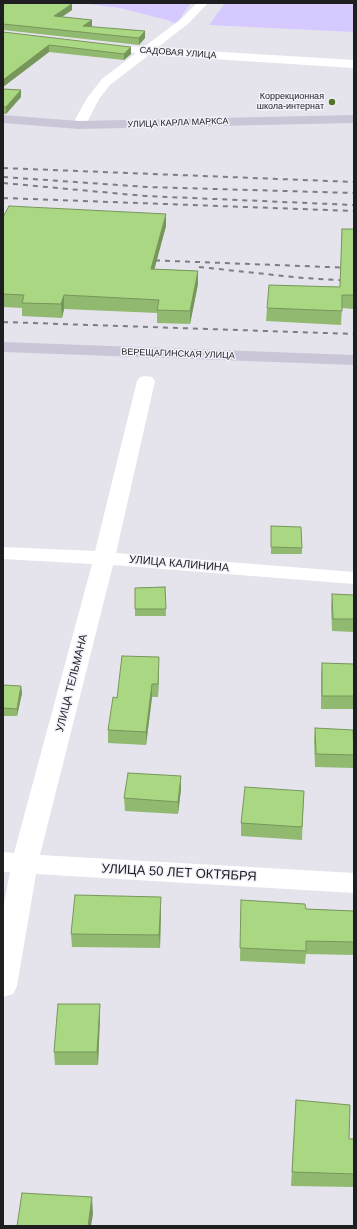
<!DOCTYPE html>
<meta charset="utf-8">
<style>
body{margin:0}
#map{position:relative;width:357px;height:1229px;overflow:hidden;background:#e5e4ed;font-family:Helvetica,sans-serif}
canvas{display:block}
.frame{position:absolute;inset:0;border:4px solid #1e1d20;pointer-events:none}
</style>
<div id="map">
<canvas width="357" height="1229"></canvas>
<div class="frame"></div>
</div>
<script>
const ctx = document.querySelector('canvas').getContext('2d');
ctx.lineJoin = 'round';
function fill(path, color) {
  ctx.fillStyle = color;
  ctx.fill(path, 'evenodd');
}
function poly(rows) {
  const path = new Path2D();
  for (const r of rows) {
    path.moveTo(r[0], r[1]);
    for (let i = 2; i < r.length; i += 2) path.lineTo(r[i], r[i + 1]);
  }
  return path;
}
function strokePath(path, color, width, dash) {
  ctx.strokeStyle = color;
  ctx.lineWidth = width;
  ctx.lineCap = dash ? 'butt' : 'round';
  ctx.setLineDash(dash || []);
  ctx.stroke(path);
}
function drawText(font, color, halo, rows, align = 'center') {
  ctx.font = font + ' Helvetica,sans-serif';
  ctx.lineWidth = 3;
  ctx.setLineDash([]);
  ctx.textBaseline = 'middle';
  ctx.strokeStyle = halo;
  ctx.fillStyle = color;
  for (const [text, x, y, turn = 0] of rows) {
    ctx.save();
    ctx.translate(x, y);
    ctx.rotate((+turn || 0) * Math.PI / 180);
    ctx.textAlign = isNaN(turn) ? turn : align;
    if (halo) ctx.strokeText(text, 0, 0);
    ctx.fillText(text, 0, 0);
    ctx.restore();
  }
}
const green = poly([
 [80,3,191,3,176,24,167,20,120,8],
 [225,3,354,3,354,32,209,25]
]);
const minor = poly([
 [197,3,208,3,189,23,157,48,354,60,354,68,149,55,110,85,99,99,84,128,74,128,72,125,87,98,102,79,136,53,98,48,96,46,98,44,144,47,181,19,197,3],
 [146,376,152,377,155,381,116,553,354,572,354,584,113,565,40,855,354,873,354,893,36,874,17,986,13,994,3,997,3,909,10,872,3,872,3,852,14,853,92,564,3,559,3,547,95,551,137,381,140,377,146,376]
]);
const secondary = poly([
 [3,115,79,121,354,115,354,123,79,129,3,123,3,115],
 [3,342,354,355,354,365,3,352,3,342]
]);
const rail = poly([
 [3,168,354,182],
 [3,177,147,187,354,193],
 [3,183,145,196,354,205],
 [3,198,354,211],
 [145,260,354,268],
 [199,267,303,278,354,281],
 [3,322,354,334]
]);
const wall = poly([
 [3,3,72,4,72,10,62,17,92,20,92,27,145,31,145,38,139,45,3,30],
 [3,32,131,54,124,60,49,52,3,87],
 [3,89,21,90,21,97,6,114,3,114],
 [3,217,166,226,154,269,198,271,198,284,190,324,157,323,157,313,64,309,62,318,22,316,22,308,3,307],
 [342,229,354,229,354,309,342,308,341,325,266,321,267,308,340,287],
 [271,526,302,548,302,554,271,554],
 [165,587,166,616,135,616,135,588],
 [332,594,354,595,354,632,332,631,331,607],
 [322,663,354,664,354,709,321,709,321,675],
 [159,669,158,697,152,697,146,745,108,743,108,730,117,698],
 [3,685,21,686,22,693,17,716,3,716],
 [315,728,354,742,354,768,315,767,314,740],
 [181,789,178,814,125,811,124,798],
 [304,791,302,840,241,836,241,823],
 [241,900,306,909,354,911,354,955,306,954,305,964,240,961],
 [161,910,160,948,72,947,71,934],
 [100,1004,100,1017,98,1065,55,1065,54,1052],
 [296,1100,349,1139,354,1139,354,1187,291,1186]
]);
const shadedWall = poly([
 [72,4,72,10,54,22,54,16],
 [92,20,92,27,83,26],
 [145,31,145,38,139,45,139,38],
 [49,45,49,52,3,87,3,80],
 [131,47,131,54,124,60,124,54],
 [21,90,21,97,6,114,6,107],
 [166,214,166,226,151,282,151,269],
 [198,271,198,284,190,324,190,311],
 [64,295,64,309,62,318,61,304],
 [159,657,159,669,158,697,158,684],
 [152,684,152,697,146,745,146,732],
 [21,686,22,693,17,716,17,709],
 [181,776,181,789,178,814,178,802],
 [161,897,161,910,160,948,159,935],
 [100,1004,100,1017,98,1065,97,1052],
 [92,1197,93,1214,91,1226,88,1226]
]);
const building = poly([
 [3,3,61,3,72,4,54,16,92,20,83,26,145,31,139,38,3,24,3,3],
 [3,32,131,47,124,54,49,45,3,80,3,32],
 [3,89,21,90,6,107,3,107,3,89],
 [9,206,166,214,151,269,198,271,190,311,157,310,159,300,64,295,61,304,22,303,24,295,3,294,3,217,9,206],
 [342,229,354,229,354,295,342,295,342,311,267,308,269,285,340,287,342,229],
 [271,526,301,527,302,548,271,547,271,526],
 [165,587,166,609,135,609,135,588,165,587],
 [332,594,354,595,354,619,333,619,332,594],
 [122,656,159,657,158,684,152,684,146,732,108,730,113,697,117,698,122,656],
 [322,663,354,664,354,696,322,696,322,663],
 [3,685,21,686,17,709,3,708,3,685],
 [315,728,353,730,354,755,316,754,315,728],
 [128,773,181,776,178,802,124,798,128,773],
 [245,787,304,791,302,827,241,823,245,787],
 [75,895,161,897,159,935,71,934,75,895],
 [241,900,305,904,306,909,354,911,354,942,306,941,306,951,240,948,241,900],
 [58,1004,100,1004,97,1052,54,1052,58,1004],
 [296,1100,350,1105,349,1139,354,1139,354,1174,292,1172,296,1100],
 [22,1193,92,1197,88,1226,17,1226,22,1193]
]);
const markers = [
 [332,102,4,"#50742c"]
];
const farStreetnames = [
 ["САДОВАЯ УЛИЦА",178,53,4],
 ["УЛИЦА КАРЛА МАРКСА",178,123,-2],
 ["ВЕРЕЩАГИНСКАЯ УЛИЦА",178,354,2]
];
const farPoinames = [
 ["Коррекционная",324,97],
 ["школа-интернат",324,107]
];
const streetNames = [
 ["УЛИЦА КАЛИНИНА",179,564,5],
 ["УЛИЦА ТЕЛЬМАНА",72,683,-76]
];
const nearStreetnames = [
 ["УЛИЦА 50 ЛЕТ ОКТЯБРЯ",179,873,3]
];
fill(green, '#d5c9ff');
fill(minor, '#fff');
fill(secondary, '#cac6d7');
strokePath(rail, '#7d7c82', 2, [5, 5]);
fill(wall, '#92b970');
fill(shadedWall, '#77965b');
fill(building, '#aad782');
strokePath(building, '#77965b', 1);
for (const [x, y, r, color] of markers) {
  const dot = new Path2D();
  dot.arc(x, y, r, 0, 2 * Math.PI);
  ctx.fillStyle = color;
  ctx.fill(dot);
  strokePath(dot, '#f3f1fa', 1.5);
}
drawText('9px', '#1e1d20', '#f3f1fa', farStreetnames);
drawText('9px', '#1e1d20', '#f3f1fa', farPoinames, 'right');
drawText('11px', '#1e1d20', '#f3f1fa', streetNames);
drawText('13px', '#1e1d20', '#f3f1fa', nearStreetnames);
</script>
